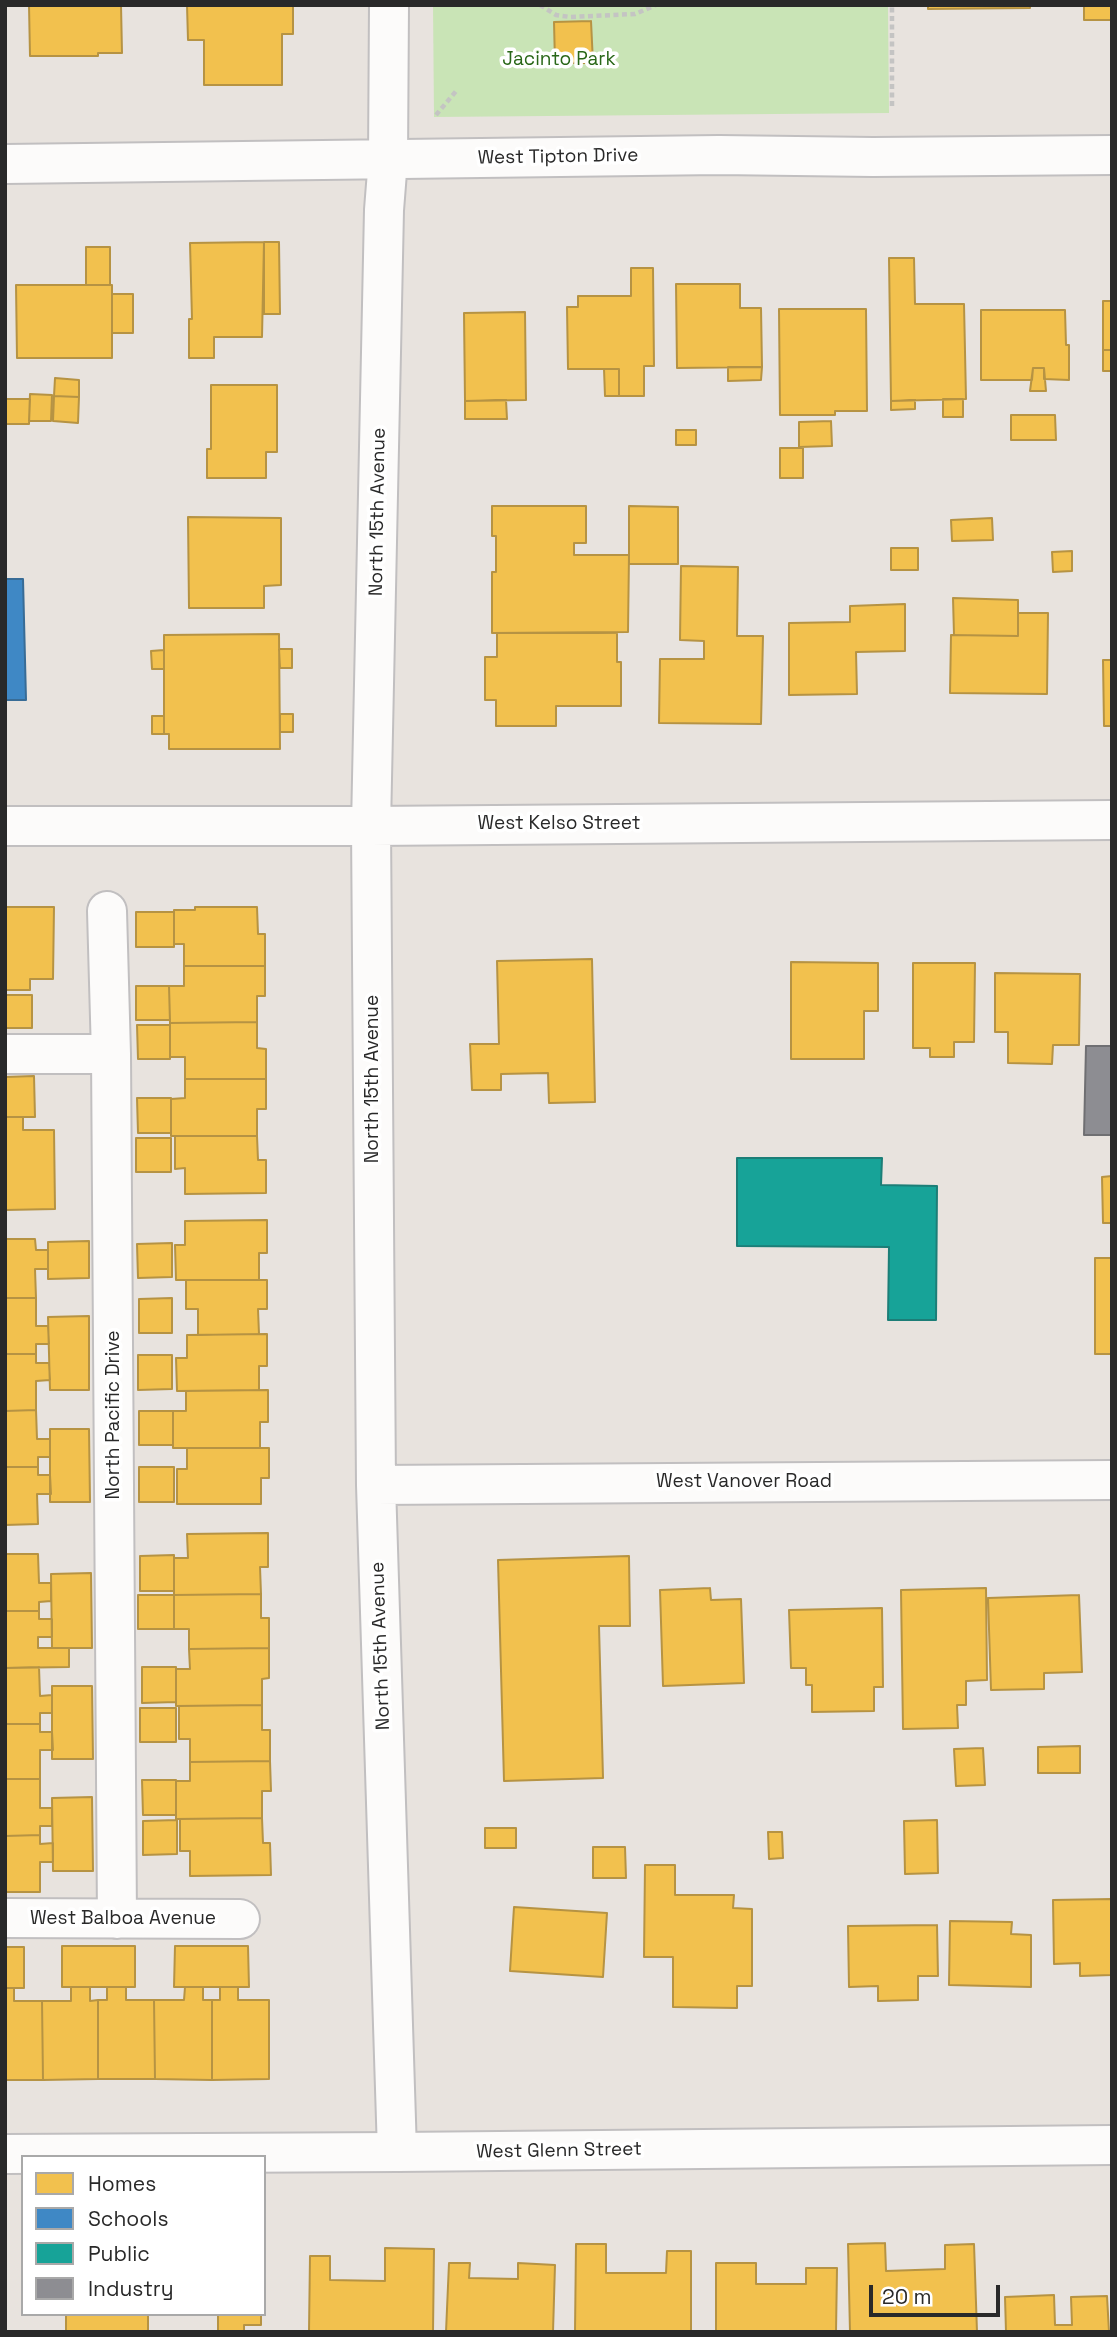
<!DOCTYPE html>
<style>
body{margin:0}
#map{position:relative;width:1117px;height:2337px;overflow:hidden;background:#e8e3de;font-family:"Space Grotesk",sans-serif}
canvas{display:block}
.frame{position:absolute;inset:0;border:7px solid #292929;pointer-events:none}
.legend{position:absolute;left:21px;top:2155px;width:245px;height:161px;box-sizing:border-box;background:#fff;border:2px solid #a9a9a9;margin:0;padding:9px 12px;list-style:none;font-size:21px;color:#292929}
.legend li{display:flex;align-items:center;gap:14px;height:35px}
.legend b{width:35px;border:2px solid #a9a9a9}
.scale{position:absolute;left:869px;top:2285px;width:131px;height:32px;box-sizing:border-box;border:4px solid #292929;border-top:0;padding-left:9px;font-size:21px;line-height:24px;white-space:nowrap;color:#292929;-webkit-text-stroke:5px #fff;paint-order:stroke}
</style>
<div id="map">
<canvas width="1117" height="2337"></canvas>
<div class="frame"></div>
<ul class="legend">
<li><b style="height:19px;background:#f2c14e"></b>Homes</li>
<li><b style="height:19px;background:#3f88c5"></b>Schools</li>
<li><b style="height:19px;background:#17a398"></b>Public</li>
<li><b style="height:19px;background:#8d8d92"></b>Industry</li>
</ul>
<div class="scale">20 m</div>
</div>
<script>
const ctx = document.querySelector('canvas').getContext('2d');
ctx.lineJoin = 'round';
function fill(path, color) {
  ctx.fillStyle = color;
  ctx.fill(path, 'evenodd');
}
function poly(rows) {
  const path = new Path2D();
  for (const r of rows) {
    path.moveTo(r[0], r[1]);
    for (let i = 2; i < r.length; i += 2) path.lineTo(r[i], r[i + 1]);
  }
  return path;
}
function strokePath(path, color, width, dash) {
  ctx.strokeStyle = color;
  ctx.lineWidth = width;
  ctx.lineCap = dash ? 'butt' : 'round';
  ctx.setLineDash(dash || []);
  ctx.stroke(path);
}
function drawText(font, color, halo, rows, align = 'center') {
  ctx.font = font + ' "Space Grotesk",sans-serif';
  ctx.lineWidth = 7;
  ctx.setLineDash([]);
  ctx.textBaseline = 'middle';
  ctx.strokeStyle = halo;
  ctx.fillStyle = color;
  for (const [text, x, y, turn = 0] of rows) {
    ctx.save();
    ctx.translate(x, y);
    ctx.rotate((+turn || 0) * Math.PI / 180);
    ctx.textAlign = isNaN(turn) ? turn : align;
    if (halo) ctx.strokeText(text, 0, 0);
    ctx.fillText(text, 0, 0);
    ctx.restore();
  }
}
const green = poly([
 [433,5,888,5,889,113,434,117]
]);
const homes = poly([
 [29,5,121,5,122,53,98,53,98,56,30,56,29,5],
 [187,5,293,5,293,34,282,34,282,85,204,85,204,40,188,40,187,5],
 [928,5,1030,5,1030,8,928,9,928,5],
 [1084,5,1112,5,1112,20,1084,20,1084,5],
 [591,21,593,63,555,63,554,22,591,21],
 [264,242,262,337,214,337,214,358,189,358,189,319,192,319,190,243,264,242],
 [264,242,279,242,280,314,264,314,264,242],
 [86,247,110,247,110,285,86,285,86,247],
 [889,258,914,258,915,304,964,304,966,399,891,401,889,258],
 [631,268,653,268,654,366,644,366,644,396,619,396,619,369,568,369,567,307,578,307,578,296,631,296,631,268],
 [676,284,740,284,740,308,761,308,762,367,677,368,676,284],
 [16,285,112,285,112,358,17,358,16,285],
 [112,294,133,294,133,333,112,333,112,294],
 [1103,301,1112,301,1112,350,1103,350,1103,301],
 [779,309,866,309,867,411,835,411,835,415,780,415,779,309],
 [981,310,1065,310,1066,345,1069,345,1069,380,1044,379,1044,368,1033,368,1032,380,981,380,981,310],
 [525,312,526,400,465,401,464,313,525,312],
 [1103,350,1112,350,1112,371,1103,371,1103,350],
 [728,367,762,367,761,380,728,381,728,367],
 [1033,368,1044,368,1046,391,1030,391,1033,368],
 [604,369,619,369,619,396,605,396,604,369],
 [55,378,79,380,79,397,54,396,55,378],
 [211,385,277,385,277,452,266,452,266,478,207,478,207,449,211,449,211,385],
 [30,394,52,395,51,421,29,421,30,394],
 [54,396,79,397,78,423,53,421,54,396],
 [5,399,30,399,29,424,5,424,5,399],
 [943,399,963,399,963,417,943,417,943,399],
 [506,400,507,419,465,419,465,401,506,400],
 [915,400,915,409,891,410,891,401,915,400],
 [1011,415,1055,415,1056,440,1011,440,1011,415],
 [831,421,832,446,799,447,799,422,831,421],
 [676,430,696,430,696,445,676,445,676,430],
 [780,448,803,448,803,478,780,478,780,448],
 [492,506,586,506,586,543,574,543,574,555,629,555,628,632,492,633,492,572,496,572,496,536,492,536,492,506],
 [629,506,678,507,678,564,629,564,629,506],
 [188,517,281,518,281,585,264,586,264,608,189,608,188,517],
 [992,518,993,540,952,541,951,520,992,518],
 [891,548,918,548,918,570,891,570,891,548],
 [1072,551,1072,571,1053,572,1052,552,1072,551],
 [681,566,738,567,737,636,763,636,761,724,659,723,660,659,704,659,704,641,680,640,681,566],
 [953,598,1018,600,1018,636,954,635,953,598],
 [905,604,905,651,856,652,857,694,789,695,789,623,850,622,850,606,905,604],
 [1018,613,1048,613,1047,694,950,693,951,635,1018,636,1018,613],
 [497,633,617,633,617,662,621,662,621,706,556,706,556,726,496,726,496,700,485,700,485,657,497,657,497,633],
 [279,634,280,749,169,749,169,734,164,734,164,635,279,634],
 [279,649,292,649,292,668,280,668,279,649],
 [164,650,164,669,152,669,151,651,164,650],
 [1103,660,1112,660,1112,726,1104,726,1103,660],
 [280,714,293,714,293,732,280,732,280,714],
 [152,716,164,716,164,734,152,734,152,716],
 [5,907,54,907,53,979,30,979,30,990,5,990,5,907],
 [195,907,257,907,258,934,265,934,265,966,184,966,184,944,174,944,174,910,195,910,195,907],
 [136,912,174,912,174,947,136,947,136,912],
 [592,959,595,1102,549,1103,548,1073,501,1074,501,1090,472,1090,470,1044,499,1044,497,961,592,959],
 [791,962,878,963,878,1011,864,1011,864,1059,791,1059,791,962],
 [913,963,975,963,974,1042,954,1042,954,1057,930,1057,930,1048,913,1048,913,963],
 [184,966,265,966,265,996,257,996,257,1022,170,1023,169,986,184,986,184,966],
 [995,973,1080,974,1079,1045,1053,1045,1052,1064,1008,1063,1008,1032,995,1032,995,973],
 [136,986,169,986,170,1020,136,1020,136,986],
 [5,995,32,995,32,1028,5,1028,5,995],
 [257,1022,257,1048,266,1049,266,1079,185,1079,185,1057,170,1057,170,1023,257,1022],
 [137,1025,170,1025,170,1059,138,1059,137,1025],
 [34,1076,35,1117,5,1117,5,1077,34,1076],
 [185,1079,266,1079,266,1109,257,1109,257,1136,171,1136,171,1099,185,1098,185,1079],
 [137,1098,171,1098,171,1133,138,1133,137,1098],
 [5,1117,23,1117,23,1130,54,1130,55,1209,5,1210,5,1117],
 [175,1136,257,1136,258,1160,266,1160,266,1193,185,1194,185,1168,175,1169,175,1136],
 [136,1138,171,1138,171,1172,136,1172,136,1138],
 [1112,1176,1112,1223,1103,1223,1102,1177,1112,1176],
 [267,1220,267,1253,259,1253,259,1280,176,1280,175,1245,185,1245,185,1221,267,1220],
 [5,1239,35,1239,36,1250,48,1250,48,1269,35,1269,36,1298,5,1298,5,1239],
 [89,1241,89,1278,48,1279,48,1242,89,1241],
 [172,1243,172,1277,138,1278,137,1244,172,1243],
 [1095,1258,1112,1258,1112,1354,1095,1354,1095,1258],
 [186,1280,267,1280,267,1309,258,1309,259,1334,198,1335,198,1309,186,1309,186,1280],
 [5,1298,36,1298,36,1326,48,1326,49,1344,36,1344,36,1354,5,1354,5,1298],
 [172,1298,172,1333,139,1333,139,1299,172,1298],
 [89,1316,89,1390,50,1390,48,1317,89,1316],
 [267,1334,267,1366,259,1366,259,1390,177,1391,176,1358,187,1358,187,1335,267,1334],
 [5,1354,36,1354,36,1363,49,1363,50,1380,36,1381,36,1410,5,1411,5,1354],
 [138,1355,172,1355,172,1389,138,1390,138,1355],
 [268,1390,268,1422,260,1422,260,1448,173,1448,173,1411,186,1411,186,1391,268,1390],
 [36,1410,37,1439,50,1439,50,1457,38,1457,38,1467,5,1467,5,1411,36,1410],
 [139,1411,173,1411,173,1445,139,1445,139,1411],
 [50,1429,89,1429,90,1502,50,1502,50,1429],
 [187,1448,269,1448,269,1478,261,1478,261,1504,177,1504,177,1469,187,1469,187,1448],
 [5,1467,38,1467,38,1475,50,1475,51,1494,37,1494,38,1524,5,1525,5,1467],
 [139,1467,174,1467,174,1502,139,1502,139,1467],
 [268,1533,268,1567,260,1567,261,1594,174,1595,174,1558,188,1558,187,1534,268,1533],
 [5,1554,38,1554,39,1583,51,1583,51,1601,39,1602,39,1611,5,1611,5,1554],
 [174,1555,174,1591,140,1591,140,1556,174,1555],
 [629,1556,630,1626,599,1626,603,1778,504,1781,498,1560,629,1556],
 [91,1573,92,1648,52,1648,51,1574,91,1573],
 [710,1588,711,1600,741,1599,744,1683,663,1686,660,1590,710,1588],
 [986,1588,987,1680,966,1681,966,1705,957,1705,958,1728,903,1729,901,1590,986,1588],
 [261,1594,261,1618,269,1618,269,1648,189,1649,189,1629,174,1629,174,1595,261,1594],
 [138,1595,174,1595,174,1629,138,1629,138,1595],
 [1079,1595,1082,1672,1044,1673,1044,1689,991,1690,988,1598,1079,1595],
 [882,1608,883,1687,874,1687,874,1711,812,1712,812,1685,806,1685,806,1668,791,1668,789,1610,882,1608],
 [5,1611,39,1611,39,1619,52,1619,52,1637,38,1637,38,1648,69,1648,69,1667,5,1668,5,1611],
 [269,1648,269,1678,262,1679,262,1705,176,1706,176,1669,190,1669,189,1649,269,1648],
 [39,1667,40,1696,52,1695,52,1713,40,1713,40,1724,5,1724,5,1668,39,1667],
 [142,1667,176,1667,176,1702,142,1703,142,1667],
 [52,1686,92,1686,93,1759,52,1759,52,1686],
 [262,1705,262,1730,270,1730,270,1761,190,1762,190,1739,179,1739,179,1706,262,1705],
 [140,1708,176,1708,176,1742,140,1742,140,1708],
 [5,1724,40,1724,40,1732,52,1732,53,1750,40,1750,40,1779,5,1779,5,1724],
 [1080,1746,1080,1773,1038,1773,1038,1747,1080,1746],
 [983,1748,985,1785,956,1786,954,1749,983,1748],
 [270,1761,271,1791,262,1791,262,1818,176,1819,176,1781,190,1781,190,1762,270,1761],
 [5,1779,40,1779,40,1808,52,1808,52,1826,40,1826,40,1835,5,1836,5,1779],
 [142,1780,176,1780,176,1815,143,1815,142,1780],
 [92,1797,93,1871,53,1871,52,1798,92,1797],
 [262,1818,263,1843,270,1843,271,1875,190,1876,190,1851,180,1851,180,1819,262,1818],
 [177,1820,177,1854,143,1855,143,1821,177,1820],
 [937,1820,938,1873,905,1874,904,1821,937,1820],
 [485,1828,516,1828,516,1848,485,1848,485,1828],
 [768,1832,782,1832,783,1858,769,1859,768,1832],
 [40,1835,40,1844,53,1843,53,1862,40,1862,40,1892,5,1892,5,1836,40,1835],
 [593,1847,625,1847,626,1878,593,1878,593,1847],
 [645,1865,675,1865,675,1895,734,1895,733,1908,752,1909,752,1986,737,1986,737,2008,673,2007,673,1957,644,1957,645,1865],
 [1112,1899,1112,1975,1080,1976,1080,1963,1054,1964,1053,1900,1112,1899],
 [514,1907,607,1913,603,1977,510,1971,514,1907],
 [950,1921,1012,1922,1011,1934,1031,1935,1031,1987,949,1985,950,1921],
 [937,1925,938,1976,918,1976,918,2000,878,2001,878,1986,849,1987,848,1926,937,1925],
 [62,1946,135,1946,135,1987,62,1987,62,1946],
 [175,1946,248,1946,249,1987,174,1987,175,1946],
 [5,1947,24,1947,24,1988,5,1988,5,1947],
 [71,1987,90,1987,90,2001,98,2000,98,2079,43,2080,42,2001,71,2001,71,1987],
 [107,1987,126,1987,126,2000,154,2000,155,2079,98,2079,98,2000,107,2000,107,1987],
 [185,1987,203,1987,203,2000,212,2000,212,2080,155,2079,154,2000,184,2000,185,1987],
 [220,1987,238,1987,238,2000,269,2000,269,2079,212,2080,212,2000,220,2000,220,1987],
 [5,1988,14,1988,14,2001,42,2001,43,2080,5,2080,5,1988],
 [885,2243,886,2271,945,2269,945,2245,974,2244,977,2332,850,2332,848,2244,885,2243],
 [576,2244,606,2244,606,2273,666,2273,667,2251,691,2251,691,2332,575,2332,576,2244],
 [385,2248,434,2249,433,2332,309,2332,310,2256,330,2256,330,2280,385,2281,385,2248],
 [449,2263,470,2263,469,2278,518,2279,518,2263,555,2265,553,2332,446,2332,449,2263],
 [716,2263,756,2263,756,2284,806,2284,806,2268,837,2268,836,2332,716,2332,716,2263],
 [1054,2295,1055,2325,1072,2325,1071,2297,1107,2296,1109,2332,1006,2332,1005,2297,1054,2295],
 [66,2314,148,2314,148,2332,66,2332,66,2314],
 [218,2314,261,2314,261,2325,244,2325,244,2332,218,2332,218,2314]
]);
const schools = poly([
 [5,579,23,579,26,700,5,700,5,579]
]);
const public = poly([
 [737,1158,882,1158,881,1185,937,1186,936,1320,888,1320,889,1247,737,1246,737,1158]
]);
const industry = poly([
 [1086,1046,1112,1046,1112,1135,1084,1135,1086,1046]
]);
const path = poly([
 [540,5,556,15,570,17,635,14,656,5],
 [892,106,892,5],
 [436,115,457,90]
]);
const street = poly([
 [389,5,388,159,384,210,371,826,376,1485,397,2152],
 [5,164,719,155,873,157,1112,155],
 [5,826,371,826,1112,820],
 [107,911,111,1054,117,1919],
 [5,1054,111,1054],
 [376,1485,1112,1480],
 [5,1918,240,1919]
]);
const secondary = poly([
 [5,2154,397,2152,1112,2145]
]);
const parkNames = [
 ["Jacinto Park",559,60]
];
const streetNames = [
 ["West Tipton Drive",558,157,-1],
 ["North 15th Avenue",378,512,-89],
 ["West Kelso Street",559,824],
 ["North 15th Avenue",373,1079,-90],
 ["North Pacific Drive",114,1415,-90],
 ["West Vanover Road",744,1482],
 ["North 15th Avenue",381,1646,-92],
 ["West Balboa Avenue",123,1919],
 ["West Glenn Street",559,2151,-1]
];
fill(green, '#c9e4b6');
fill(homes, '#f2c14e');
strokePath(homes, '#b69343', 2);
fill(schools, '#3f88c5');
strokePath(schools, '#386c96', 2);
fill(public, '#17a398');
strokePath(public, '#1c7e77', 2);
fill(industry, '#8d8d92');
strokePath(industry, '#6f6f72', 2);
strokePath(street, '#c1bfc0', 42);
strokePath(secondary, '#c1bfc0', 42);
strokePath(path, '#c4c4c3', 4.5, [5, 3.5]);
strokePath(street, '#fcfbfa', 38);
strokePath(secondary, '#fcfbfa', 38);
drawText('19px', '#296718', '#fff', parkNames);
drawText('19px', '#292929', '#fff', streetNames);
</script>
